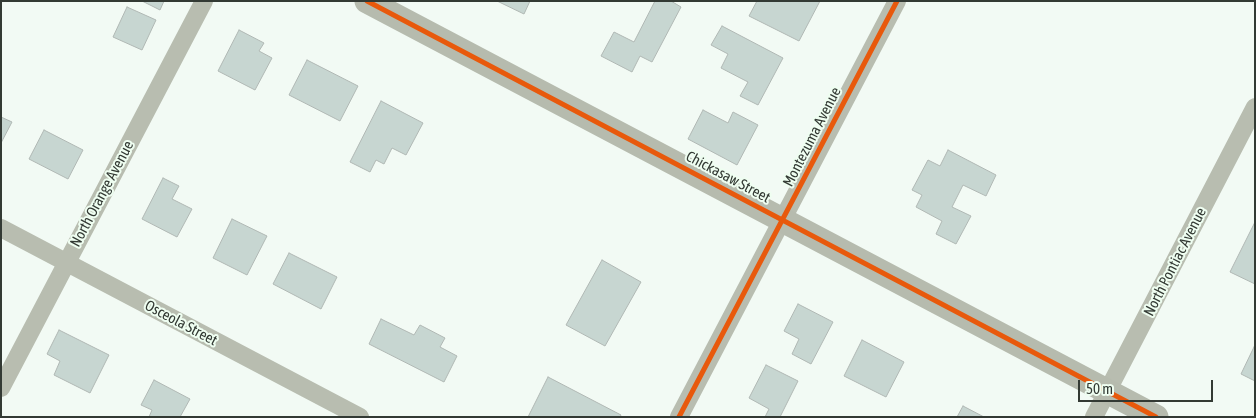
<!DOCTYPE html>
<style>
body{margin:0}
#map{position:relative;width:1256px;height:418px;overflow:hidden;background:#f2faf4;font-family:"Asap Condensed",sans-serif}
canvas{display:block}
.frame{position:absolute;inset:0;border:2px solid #333a34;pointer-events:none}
.scale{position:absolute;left:1078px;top:380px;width:135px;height:22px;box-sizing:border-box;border:2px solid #333a34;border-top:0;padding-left:6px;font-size:15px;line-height:18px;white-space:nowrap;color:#333a34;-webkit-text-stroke:4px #effef1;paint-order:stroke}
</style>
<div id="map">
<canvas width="1256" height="418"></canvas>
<div class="frame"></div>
<div class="scale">50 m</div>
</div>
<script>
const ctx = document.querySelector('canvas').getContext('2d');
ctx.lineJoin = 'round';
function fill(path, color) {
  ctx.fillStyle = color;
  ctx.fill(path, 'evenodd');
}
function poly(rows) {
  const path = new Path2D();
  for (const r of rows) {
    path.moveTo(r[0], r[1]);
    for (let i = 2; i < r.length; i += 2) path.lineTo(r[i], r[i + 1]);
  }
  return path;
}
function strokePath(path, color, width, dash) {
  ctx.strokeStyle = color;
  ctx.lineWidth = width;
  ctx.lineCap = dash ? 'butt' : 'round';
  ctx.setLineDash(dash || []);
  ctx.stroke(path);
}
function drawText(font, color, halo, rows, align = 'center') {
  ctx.font = font + ' "Asap Condensed",sans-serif';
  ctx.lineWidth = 4;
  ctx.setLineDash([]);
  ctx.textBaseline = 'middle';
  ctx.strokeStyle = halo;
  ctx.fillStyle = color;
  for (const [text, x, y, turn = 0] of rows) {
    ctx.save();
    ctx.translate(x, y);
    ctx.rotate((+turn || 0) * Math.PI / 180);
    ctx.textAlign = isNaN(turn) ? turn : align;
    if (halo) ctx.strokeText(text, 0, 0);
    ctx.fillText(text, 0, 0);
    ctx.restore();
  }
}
const building = poly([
 [142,1,164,1,160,10,142,1],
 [497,1,530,1,524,14,497,1],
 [655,1,671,1,681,7,652,62,640,56,632,72,601,56,614,32,634,42,655,1],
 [757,1,820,1,799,41,749,16,757,1],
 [127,7,156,20,142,50,113,37,127,7],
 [722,26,783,58,758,105,740,96,748,82,721,68,728,54,711,45,722,26],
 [239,30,264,43,259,51,272,58,255,90,218,71,239,30],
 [307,60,358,86,340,121,289,95,307,60],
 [381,101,423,123,406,155,392,148,384,164,376,160,370,172,350,162,381,101],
 [703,110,728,123,733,112,758,125,737,165,688,139,703,110],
 [1,117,12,122,1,143,1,117],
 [44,130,83,150,68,179,29,159,44,130],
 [948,150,996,175,986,196,963,185,952,207,971,216,956,244,936,234,942,221,916,207,922,195,912,190,928,160,940,166,948,150],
 [163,178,179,186,172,199,192,209,177,237,142,219,163,178],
 [232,219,267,236,247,275,213,258,232,219],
 [1255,222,1255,284,1230,272,1255,222],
 [289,253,337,277,321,309,273,284,289,253],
 [602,260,641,282,605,346,566,325,602,260],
 [798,304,833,322,811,364,792,354,799,339,784,331,798,304],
 [381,319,414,335,420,325,445,338,440,347,457,356,444,382,369,344,381,319],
 [59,330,109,355,90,393,54,375,60,361,47,354,59,330],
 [862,340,904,362,886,397,844,376,862,340],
 [1254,347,1255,348,1255,381,1241,374,1254,347],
 [766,365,798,381,780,417,765,417,769,409,749,398,766,365],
 [548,377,621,415,620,417,528,417,548,377],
 [154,380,190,399,180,417,149,417,152,410,141,405,154,380],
 [963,406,984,417,957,417,963,406]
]);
const street = poly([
 [1,228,360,417],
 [1,388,204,1],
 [679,417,897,1],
 [1094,417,1255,107]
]);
const secondary = poly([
 [367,1,1156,417]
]);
const cycleway = poly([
 [367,1,1156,417],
 [679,417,897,1]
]);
const streetNames = [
 ["Montezuma Avenue",812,137,-63],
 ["Chickasaw Street",728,177,28],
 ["North Orange Avenue",102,194,-62],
 ["North Pontiac Avenue",1175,262,-63],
 ["Osceola Street",181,323,28]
];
fill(building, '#c7d6d1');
strokePath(building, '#b0b8b4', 1);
strokePath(street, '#b8bdb0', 18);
strokePath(secondary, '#b6bbae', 25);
strokePath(cycleway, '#e8590c', 5);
drawText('15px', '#333a34', '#effef1', streetNames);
</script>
